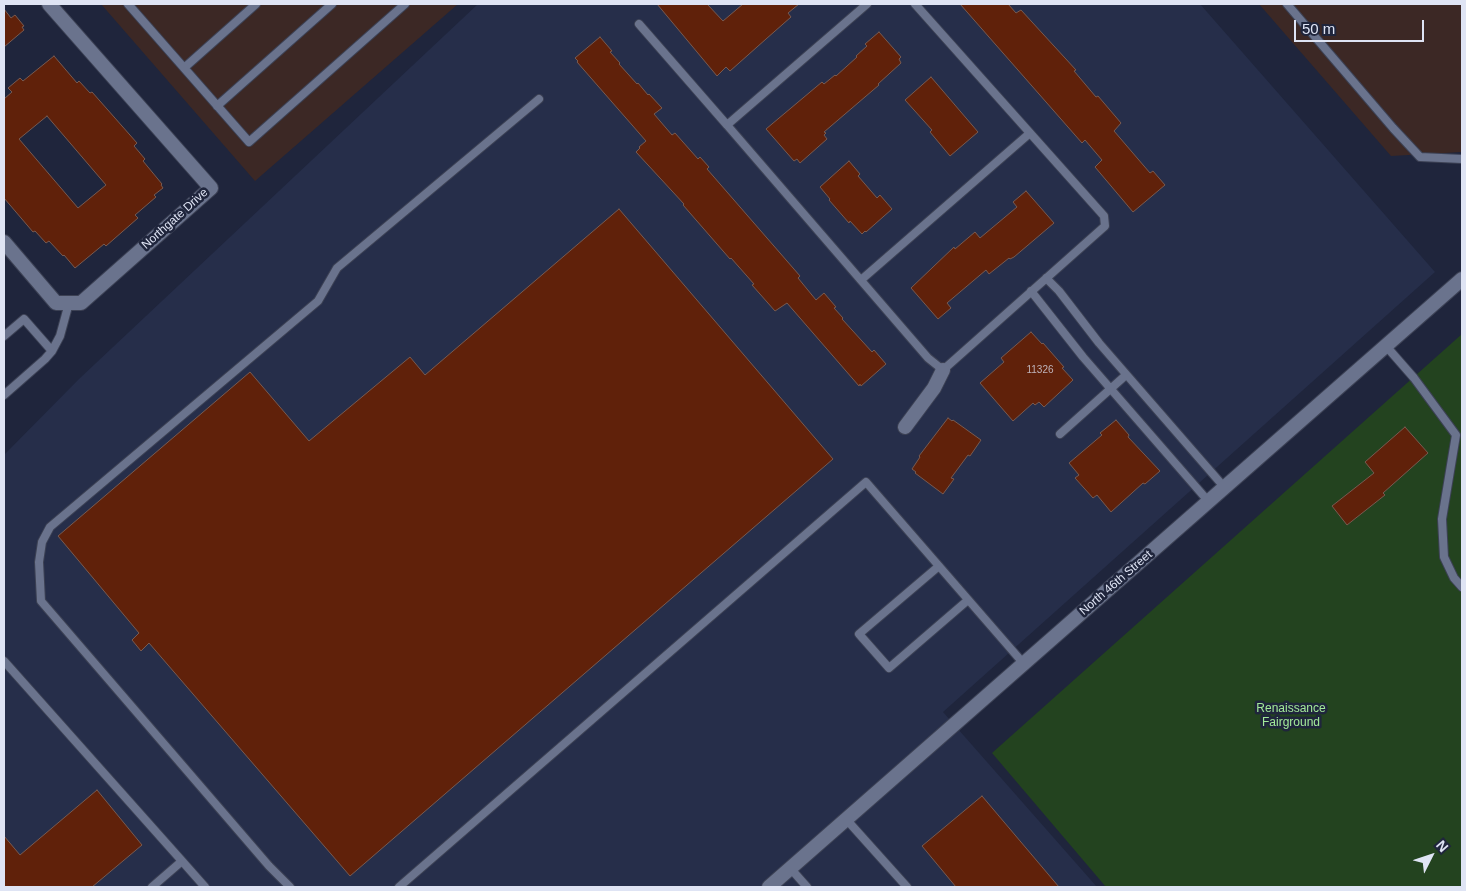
<!DOCTYPE html>
<style>
body{margin:0}
#map{position:relative;width:1466px;height:891px;overflow:hidden;background:#1f253c;font-family:Helvetica,sans-serif}
canvas{display:block}
.frame{position:absolute;inset:0;border:5px solid #dfe4f4;pointer-events:none}
.north{position:absolute;left:1406px;top:831px;width:50px;height:50px;-webkit-text-stroke:4px #1f253c;paint-order:stroke;rotate:49deg;font-size:14px;font-weight:700;line-height:20px;text-align:center;color:#dfe4f4}
.north::after{content:'';display:block;margin:auto;width:18px;height:22px;background:#dfe4f4;clip-path:polygon(50% 0,100% 100%,50% 72%,0 100%)}
.scale{position:absolute;left:1294px;top:20px;width:130px;height:22px;box-sizing:border-box;border:2px solid #dfe4f4;border-top:0;padding-left:6px;font-size:15px;line-height:18px;white-space:nowrap;color:#dfe4f4;-webkit-text-stroke:4px #1f253c;paint-order:stroke}
</style>
<div id="map">
<canvas width="1466" height="891"></canvas>
<div class="frame"></div>
<div class="north">N</div>
<div class="scale">50 m</div>
</div>
<script>
const ctx = document.querySelector('canvas').getContext('2d');
ctx.lineJoin = 'round';
function fill(path, color) {
  ctx.fillStyle = color;
  ctx.fill(path, 'evenodd');
}
function poly(rows) {
  const path = new Path2D();
  for (const r of rows) {
    path.moveTo(r[0], r[1]);
    for (let i = 2; i < r.length; i += 2) path.lineTo(r[i], r[i + 1]);
  }
  return path;
}
function strokePath(path, color, width, dash) {
  ctx.strokeStyle = color;
  ctx.lineWidth = width;
  ctx.lineCap = dash ? 'butt' : 'round';
  ctx.setLineDash(dash || []);
  ctx.stroke(path);
}
function drawText(font, color, halo, rows, align = 'center') {
  ctx.font = font + ' Helvetica,sans-serif';
  ctx.lineWidth = 5;
  ctx.setLineDash([]);
  ctx.textBaseline = 'middle';
  ctx.strokeStyle = halo;
  ctx.fillStyle = color;
  for (const [text, x, y, turn = 0] of rows) {
    ctx.save();
    ctx.translate(x, y);
    ctx.rotate((+turn || 0) * Math.PI / 180);
    ctx.textAlign = isNaN(turn) ? turn : align;
    if (halo) ctx.strokeText(text, 0, 0);
    ctx.fillText(text, 0, 0);
    ctx.restore();
  }
}
const commercial = poly([
 [101,4,458,4,255,181],
 [1259,4,1462,4,1462,152,1391,156]
]);
const built = poly([
 [478,4,1200,4,1435,272,943,712,1097,887,4,887,4,455,79,379]
]);
const green = poly([
 [1462,334,1462,887,1106,887,992,753]
]);
const building = poly([
 [657,4,707,4,723,21,743,4,799,4,788,13,791,17,766,39,730,71,726,67,717,76,657,4],
 [960,4,1008,4,1016,13,1021,10,1076,70,1074,71,1096,97,1098,96,1121,123,1114,131,1150,173,1153,171,1165,185,1133,212,1095,167,1102,160,1085,140,1082,143,960,4],
 [4,9,11,18,15,15,24,26,22,27,24,30,4,47,4,9],
 [879,32,901,57,899,59,901,63,878,84,879,85,824,132,826,133,824,135,827,139,800,163,797,159,794,161,766,129,822,82,824,84,835,75,836,76,857,57,856,56,867,46,865,44,879,32],
 [600,37,612,51,610,52,620,63,619,64,637,84,638,83,648,95,649,94,662,108,654,114,672,135,675,133,698,159,700,157,709,167,707,169,800,276,798,278,816,300,824,293,836,307,834,308,843,318,842,319,872,352,874,350,886,364,861,386,860,384,859,386,787,303,775,311,752,285,754,284,731,258,730,259,683,205,684,204,636,152,640,148,639,147,646,141,577,62,578,61,575,58,600,37],
 [54,56,77,83,79,81,90,93,92,92,137,143,134,146,145,159,143,161,162,184,161,185,163,188,154,195,156,197,135,215,138,218,106,246,104,244,75,268,64,255,63,256,49,241,46,243,35,231,33,232,4,198,4,99,12,92,8,88,20,78,23,81,54,56],
 [47,116,106,185,78,208,19,139,47,116],
 [931,77,978,132,950,156,930,132,932,130,905,100,931,77],
 [849,161,860,174,858,176,877,198,880,195,892,209,866,232,865,231,862,234,850,221,849,223,829,200,830,199,820,187,849,161],
 [1026,191,1054,223,1014,257,1010,259,1009,258,989,274,986,270,947,303,951,308,938,319,911,288,954,247,955,249,975,232,980,238,1017,207,1013,202,1026,191],
 [619,209,833,459,350,876,149,643,141,651,132,640,139,633,58,536,250,372,309,441,410,357,425,375,619,209],
 [1031,332,1042,344,1043,343,1064,367,1062,368,1073,380,1044,407,1039,402,1035,405,1033,403,1013,421,980,383,1004,362,1001,358,1031,332],
 [948,418,952,421,953,420,981,440,970,456,968,455,951,478,954,479,943,494,915,473,916,472,912,469,920,457,919,456,948,418],
 [1116,420,1129,435,1128,437,1160,471,1145,484,1143,483,1111,512,1097,495,1093,498,1075,478,1079,475,1069,463,1102,435,1100,433,1116,420],
 [1405,427,1428,453,1383,493,1385,495,1347,525,1332,506,1374,473,1365,462,1405,427],
 [97,790,142,845,92,887,4,887,4,836,20,855,97,790],
 [982,796,1059,887,956,887,922,846,982,796]
]);
const service = poly([
 [128,4,249,142,405,4],
 [1287,4,1393,128,1420,157,1462,159],
 [639,24,727,125,867,4],
 [184,68,256,4],
 [217,106,332,4],
 [727,125,928,358,943,370,1105,226,1104,216,915,4],
 [1046,278,1059,291,1099,343,1225,488],
 [861,280,1030,133],
 [1031,291,1083,357,1209,502],
 [4,336,24,319,52,351],
 [1386,346,1414,378,1456,435,1442,519,1444,557,1454,578,1462,587],
 [4,395,45,359,52,351,60,336,69,303],
 [1060,434,1126,375],
 [939,566,859,634,889,668,968,600],
 [4,661,182,861],
 [846,819,907,887],
 [791,869,807,887],
 [152,887,182,861,205,887],
 [290,887,269,866,41,601,39,562,42,542,50,527,318,301,337,268,539,99],
 [399,887,866,482,1024,664]
]);
const minor = poly([
 [4,242,56,303,81,303,211,188,49,4],
 [905,427,934,388,943,370]
]);
const tertiary = poly([
 [769,887,1462,279]
]);
const numberNames = [
 ["11326",1040,370]
];
const streetNames = [
 ["Northgate Drive",175,219,-42],
 ["North 46th Street",1116,583,-41]
];
const parkNames = [
 ["Renaissance",1291,709],
 ["Fairground",1291,723]
];
fill(commercial, '#3c2825');
fill(built, '#262e4a');
fill(green, '#23431f');
fill(building, '#60210a');
strokePath(building, '#785a50', 1);
strokePath(service, '#3c4154', 10);
strokePath(minor, '#3c4154', 16);
strokePath(tertiary, '#3c4154', 16);
strokePath(service, '#6a738d', 8);
strokePath(minor, '#6a738d', 14);
strokePath(tertiary, '#6a738d', 14);
drawText('10px', '#bfb3ba', null, numberNames);
drawText('12px', '#dfe4f4', '#1f253c', streetNames);
drawText('12px', '#a2e899', '#1f253c', parkNames);
</script>
